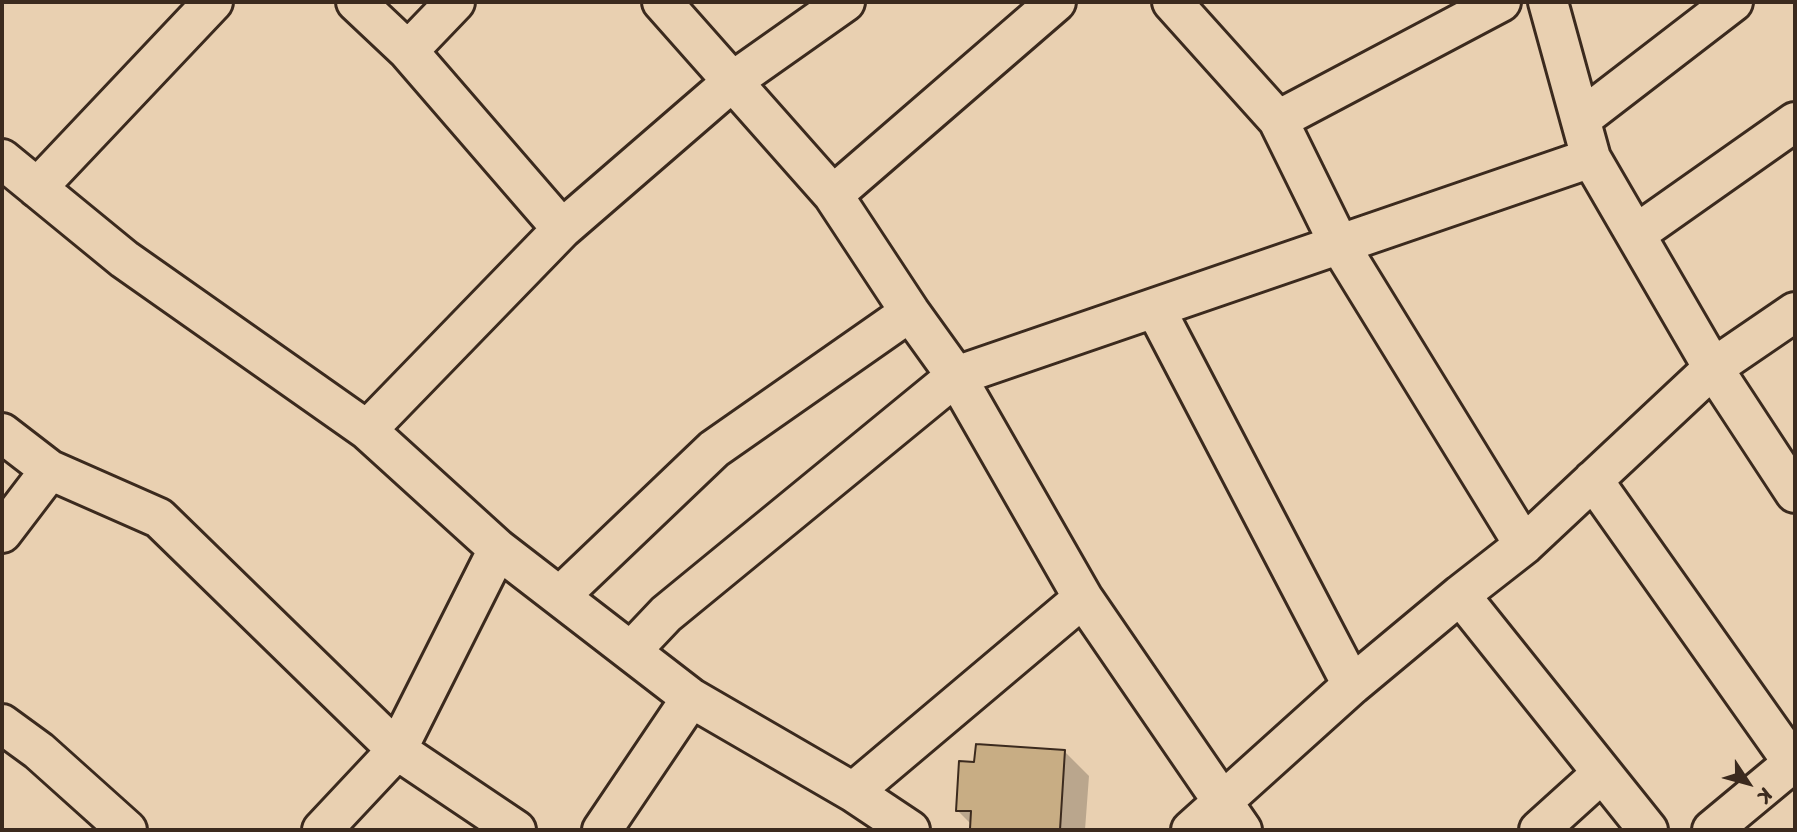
<!DOCTYPE html>
<style>
body{margin:0}
#map{position:relative;width:1797px;height:832px;overflow:hidden;background:#e9d0b1;font-family:Sriracha,sans-serif}
canvas{display:block}
.frame{position:absolute;inset:0;border:4px solid #3b2a1e;pointer-events:none}
.north{position:absolute;left:1713px;top:748px;width:70px;height:70px;-webkit-text-stroke:5px #e9d0b1;paint-order:stroke;rotate:126deg;font-size:19px;font-weight:700;line-height:28px;text-align:center;color:#3b2a1e}
.north::after{content:'';display:block;margin:auto;width:24px;height:32px;background:#3b2a1e;clip-path:polygon(50% 0,100% 100%,50% 72%,0 100%)}
</style>
<div id="map">
<canvas width="1797" height="832"></canvas>
<div class="frame"></div>
<div class="north">K</div>
</div>
<script>
const ctx = document.querySelector('canvas').getContext('2d');
ctx.lineJoin = 'round';
function fill(path, color) {
  ctx.fillStyle = color;
  ctx.fill(path, 'evenodd');
}
function poly(rows) {
  const path = new Path2D();
  for (const r of rows) {
    path.moveTo(r[0], r[1]);
    for (let i = 2; i < r.length; i += 2) path.lineTo(r[i], r[i + 1]);
  }
  return path;
}
function strokePath(path, color, width, dash) {
  ctx.strokeStyle = color;
  ctx.lineWidth = width;
  ctx.lineCap = dash ? 'butt' : 'round';
  ctx.setLineDash(dash || []);
  ctx.stroke(path);
}
const shadow = poly([
 [1064,751,1089,776,1085,830,973,830,972,825,957,810,976,764]
]);
const building = poly([
 [976,744,1065,750,1060,830,970,829,971,811,956,811,959,761,974,762,976,744]
]);
const minor = poly([
 [356,2,408,51,562,229],
 [662,2,833,195,910,312,956,376,1083,598,1242,830],
 [1172,2,1278,120,1339,244,1524,545],
 [1548,2,1591,158,1713,368,1795,493],
 [408,51,455,2],
 [1581,119,1733,2],
 [1278,120,1501,2],
 [2,159,124,259,367,430,498,549,691,698,853,792,910,830],
 [37,188,213,2],
 [833,195,1056,2],
 [1636,234,1795,122],
 [1155,308,1352,685],
 [367,430,562,229,733,81,845,2],
 [2,433,50,470,159,518,397,750,516,830],
 [1593,480,1793,763],
 [2,533,50,470],
 [1460,595,1648,830],
 [560,596,714,449,910,312],
 [631,651,666,614,956,376,1591,158],
 [2,724,39,751,127,830],
 [853,792,1083,598],
 [322,830,397,750,498,549],
 [602,830,691,698],
 [1191,830,1352,685,1460,595,1524,545,1713,368,1795,312],
 [1539,830,1602,773],
 [1712,830,1795,761]
]);
fill(shadow, '#0003');
fill(building, '#c8ad84');
strokePath(building, '#3b2a1e', 2);
strokePath(minor, '#3b2a1e', 44);
strokePath(minor, '#e9d0b1', 38);
</script>
